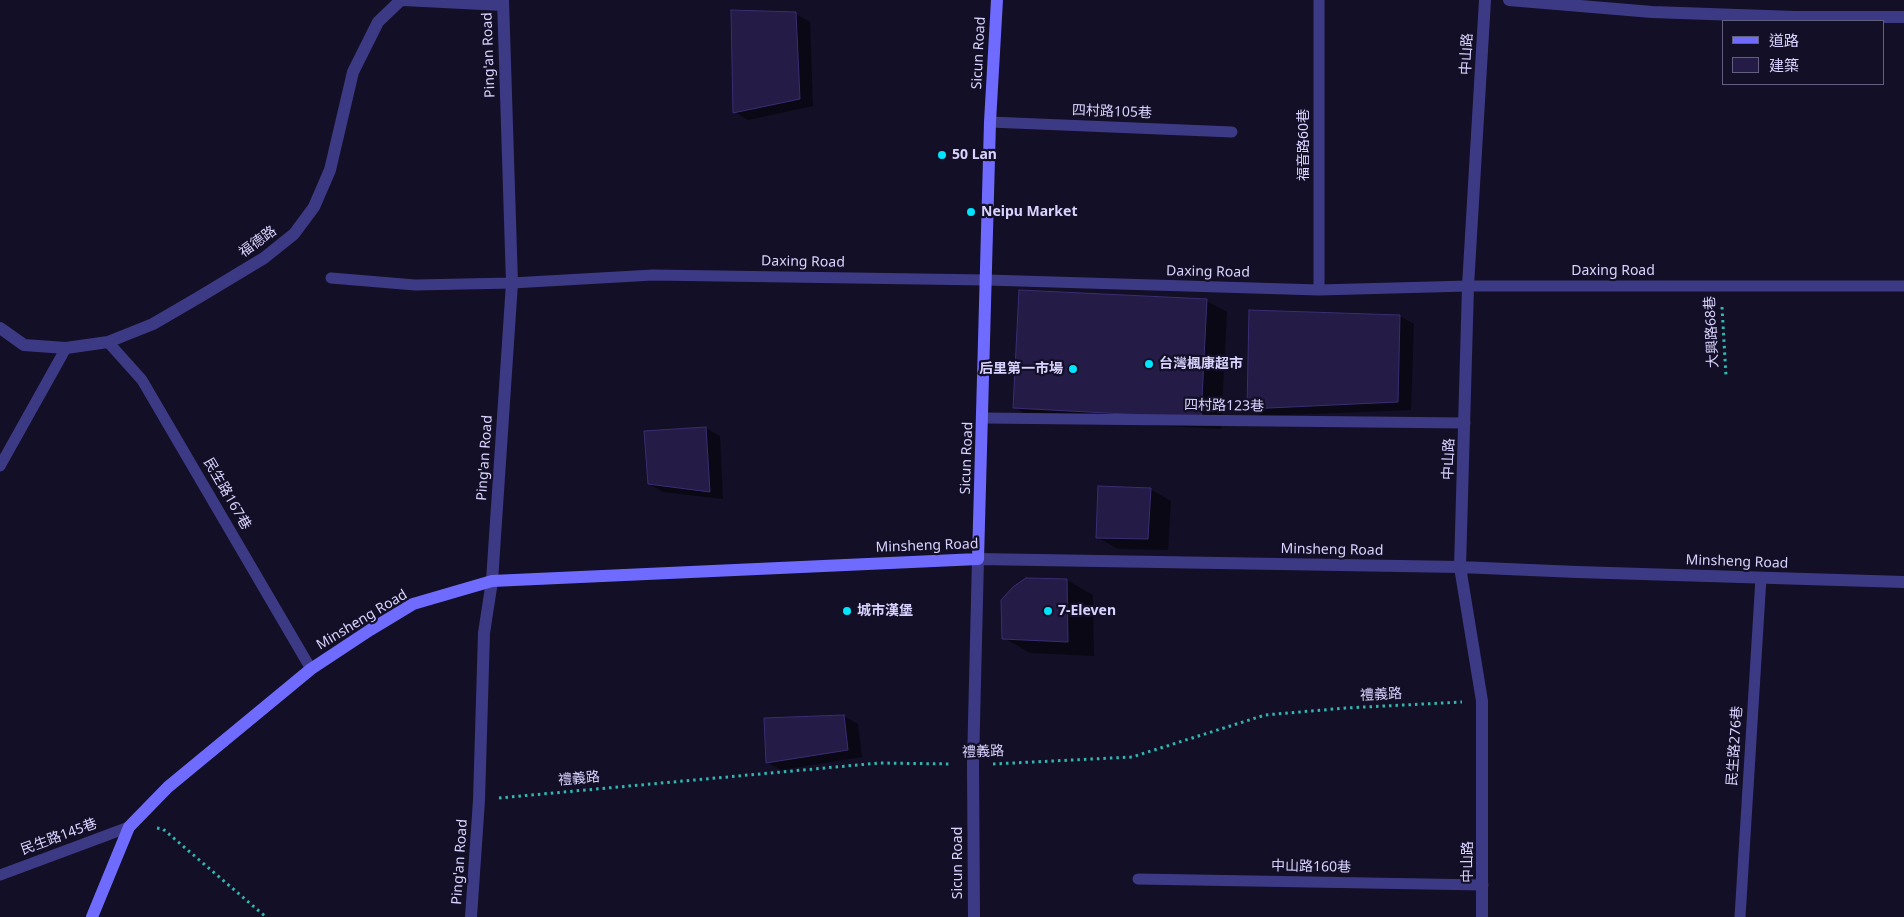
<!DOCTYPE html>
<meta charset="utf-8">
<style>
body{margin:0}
#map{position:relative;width:1904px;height:917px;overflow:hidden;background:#130f26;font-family:"Noto Sans","Noto Sans TC",sans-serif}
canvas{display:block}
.legend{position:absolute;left:1722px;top:20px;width:162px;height:65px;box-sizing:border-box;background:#130f26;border:1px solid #625e7d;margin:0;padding:6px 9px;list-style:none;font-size:15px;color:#d9d4ff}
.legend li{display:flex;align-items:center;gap:10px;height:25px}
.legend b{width:25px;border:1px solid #625e7d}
</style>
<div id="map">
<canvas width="1904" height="917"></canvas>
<ul class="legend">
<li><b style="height:6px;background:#6f6bff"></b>道路</li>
<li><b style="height:14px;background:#241b47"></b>建築</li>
</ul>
</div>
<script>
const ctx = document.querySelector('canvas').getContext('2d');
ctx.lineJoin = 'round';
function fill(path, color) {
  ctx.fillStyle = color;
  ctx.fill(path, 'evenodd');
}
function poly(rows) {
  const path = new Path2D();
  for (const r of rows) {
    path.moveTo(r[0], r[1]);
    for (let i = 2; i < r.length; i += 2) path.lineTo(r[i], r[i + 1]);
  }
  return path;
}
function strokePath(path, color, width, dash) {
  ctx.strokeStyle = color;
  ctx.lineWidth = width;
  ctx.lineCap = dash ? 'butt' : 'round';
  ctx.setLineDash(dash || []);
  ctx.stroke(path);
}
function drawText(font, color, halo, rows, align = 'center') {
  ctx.font = font + ' "Noto Sans","Noto Sans TC",sans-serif';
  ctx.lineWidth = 4.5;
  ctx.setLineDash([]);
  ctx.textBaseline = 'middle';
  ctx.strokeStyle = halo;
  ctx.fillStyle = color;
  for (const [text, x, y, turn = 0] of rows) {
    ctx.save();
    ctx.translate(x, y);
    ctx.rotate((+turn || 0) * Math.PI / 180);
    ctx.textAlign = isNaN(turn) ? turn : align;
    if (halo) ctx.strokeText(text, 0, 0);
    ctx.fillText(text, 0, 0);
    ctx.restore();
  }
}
const shadow = poly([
 [732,12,796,14,810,22,813,106,748,120,735,112],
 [1020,291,1207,301,1227,312,1221,429,1034,419,1014,407],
 [1400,316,1414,324,1411,410,1262,416,1249,408],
 [706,428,720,436,723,499,663,492,649,484,645,433],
 [1150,489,1171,501,1168,550,1118,549,1097,537],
 [1067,580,1093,595,1094,656,1030,653,1004,638],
 [844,716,858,724,862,757,781,770,767,762]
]);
const building = poly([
 [731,10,796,12,800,99,733,113,731,10],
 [1019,290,1207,299,1201,418,1013,408,1019,290],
 [1249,310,1400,315,1398,402,1247,409,1249,310],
 [706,427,710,492,648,484,644,431,706,427],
 [1098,486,1151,488,1148,539,1096,538,1098,486],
 [1026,578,1067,579,1068,642,1002,639,1001,600,1013,587,1026,578],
 [844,715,848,750,766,763,764,718,844,715]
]);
const path = poly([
 [1722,307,1726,376],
 [993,764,1132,757,1265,715,1346,708,1462,702],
 [499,798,879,763,951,764],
 [157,828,163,829,266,917]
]);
const service = poly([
 [1319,0,1319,290],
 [990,122,1232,132],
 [331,278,415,285,512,283,653,275,987,280,1319,290,1468,286,1904,286],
 [108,342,142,380,311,669],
 [983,418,1465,423],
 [0,466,66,348],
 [0,875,129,827],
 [1138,879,1483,885],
 [1740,917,1761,578]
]);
const minor = poly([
 [403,0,503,5],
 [1509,0,1652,12,1795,17,1904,17],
 [0,328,24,345,66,348,108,342,153,324,201,296,264,258,294,234,314,207,330,170,353,72,378,22,401,0],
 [471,917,479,800,484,633,492,581,512,283,503,0],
 [974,917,973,764,978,559,1460,567,1577,572,1904,582],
 [1482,917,1482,701,1460,567,1468,286,1485,0]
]);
const secondary = poly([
 [92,917,129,827,168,787,311,669,370,630,413,604,492,581,978,559,990,122,997,0]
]);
const markers = [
 [942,155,5,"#00e5ff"],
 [971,212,5,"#00e5ff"],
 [1149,364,5,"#00e5ff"],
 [1073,369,5,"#00e5ff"],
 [847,611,5,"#00e5ff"],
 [1048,611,5,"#00e5ff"]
];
const streetNames = [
 ["Sicun Road",979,53,-87],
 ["中山路",1467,54,-87],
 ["Ping'an Road",489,55,-92],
 ["四村路105巷",1112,112,2],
 ["福音路60巷",1304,145,-90],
 ["福德路",258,242,-36],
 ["Daxing Road",803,262,1],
 ["Daxing Road",1613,271],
 ["Daxing Road",1208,272,1],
 ["大興路68巷",1712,332,-93],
 ["四村路123巷",1224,406,1],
 ["Ping'an Road",485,458,-86],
 ["Sicun Road",967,458,-88],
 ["中山路",1449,459,-88],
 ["民生路167巷",227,494,60],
 ["Minsheng Road",927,546,-2],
 ["Minsheng Road",1332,550,1],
 ["Minsheng Road",1737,562,2],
 ["Minsheng Road",362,620,-31],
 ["禮義路",1381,695,-3],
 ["民生路276巷",1735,746,-86],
 ["禮義路",983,752,-2],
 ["禮義路",579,779,-5],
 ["民生路145巷",59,837,-20],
 ["Ping'an Road",460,862,-86],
 ["中山路",1468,862,-90],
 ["Sicun Road",958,863,-90],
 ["中山路160巷",1311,867,1]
];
const poiNames = [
 ["50 Lan",952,155],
 ["Neipu Market",981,212],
 ["台灣楓康超市",1159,364],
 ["后里第一市場",1063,369,"right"],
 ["城市漢堡",857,611],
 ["7-Eleven",1058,611]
];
fill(shadow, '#0007');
fill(building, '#241b47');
strokePath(building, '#3b2d73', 1);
strokePath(path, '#2fb8b0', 3, [2.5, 4]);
strokePath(service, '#3d3a85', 11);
strokePath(minor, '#3d3a85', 12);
strokePath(secondary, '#6f6bff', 12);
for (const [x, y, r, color] of markers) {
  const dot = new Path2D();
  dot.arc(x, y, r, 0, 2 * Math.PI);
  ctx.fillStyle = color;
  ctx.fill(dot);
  strokePath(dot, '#130f26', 2);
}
drawText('14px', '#d9d4ff', '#130f26', streetNames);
drawText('bold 14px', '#d9d4ff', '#130f26', poiNames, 'left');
</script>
